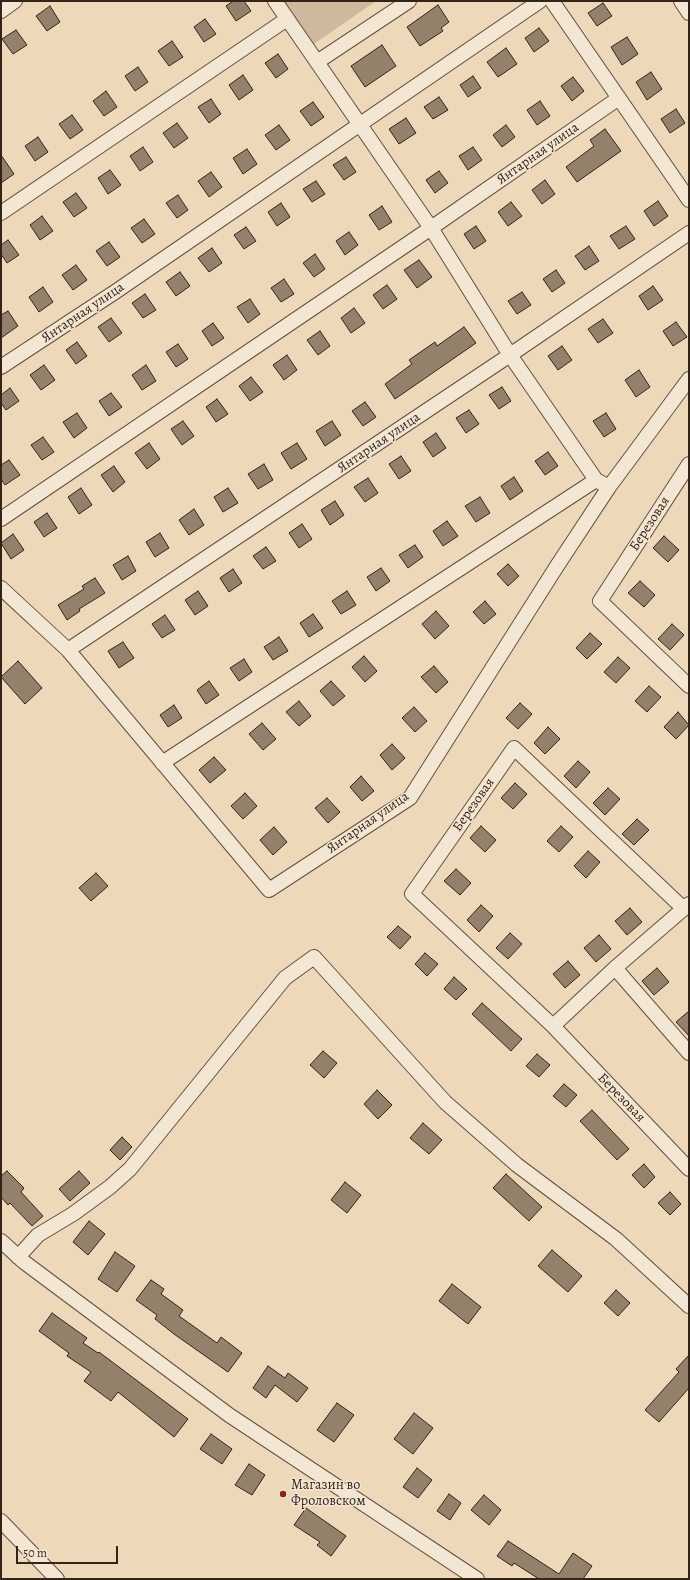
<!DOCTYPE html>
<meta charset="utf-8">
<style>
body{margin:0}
#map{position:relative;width:690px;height:1580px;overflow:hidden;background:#edd8b9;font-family:Alegreya,serif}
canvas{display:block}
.frame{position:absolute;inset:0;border:2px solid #342319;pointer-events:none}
.scale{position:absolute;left:16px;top:1546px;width:102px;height:18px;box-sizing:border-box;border:2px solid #342319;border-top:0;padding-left:5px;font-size:12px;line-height:14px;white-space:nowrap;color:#342319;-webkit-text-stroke:3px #f3e6d2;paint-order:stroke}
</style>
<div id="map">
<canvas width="690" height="1580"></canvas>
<div class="frame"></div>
<div class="scale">50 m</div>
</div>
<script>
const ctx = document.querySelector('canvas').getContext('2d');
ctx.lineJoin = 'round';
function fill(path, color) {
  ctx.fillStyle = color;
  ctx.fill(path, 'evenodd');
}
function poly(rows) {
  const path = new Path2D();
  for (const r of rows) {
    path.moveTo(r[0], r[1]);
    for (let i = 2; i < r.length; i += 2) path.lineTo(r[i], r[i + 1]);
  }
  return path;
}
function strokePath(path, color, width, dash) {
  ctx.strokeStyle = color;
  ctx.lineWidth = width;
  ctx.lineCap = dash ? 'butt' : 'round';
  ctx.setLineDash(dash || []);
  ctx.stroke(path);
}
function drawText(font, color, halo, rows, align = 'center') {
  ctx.font = font + ' Alegreya,serif';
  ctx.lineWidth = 3;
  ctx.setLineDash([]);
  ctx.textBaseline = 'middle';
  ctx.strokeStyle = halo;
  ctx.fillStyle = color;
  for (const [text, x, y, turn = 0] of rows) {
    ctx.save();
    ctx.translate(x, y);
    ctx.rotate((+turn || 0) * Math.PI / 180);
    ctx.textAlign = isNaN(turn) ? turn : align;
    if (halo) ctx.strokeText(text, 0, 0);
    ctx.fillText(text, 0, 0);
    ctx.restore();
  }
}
const green = poly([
 [284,1,376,1,314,44]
]);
const building = poly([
 [233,1,244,1,251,11,236,21,226,6,233,1],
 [603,3,612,16,597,26,588,13,603,3],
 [438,5,449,22,441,28,443,31,420,46,407,27,438,5],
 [50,6,60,22,47,31,36,16,50,6],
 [205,19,216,34,204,42,194,27,205,19],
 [539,28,549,41,534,52,525,38,539,28],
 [16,30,27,45,13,54,2,39,16,30],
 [627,37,638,54,622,65,611,47,627,37],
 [172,41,183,57,169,66,158,51,172,41],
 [382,45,396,66,365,87,351,66,382,45],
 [506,48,517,64,498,77,487,62,506,48],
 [278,54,288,69,276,78,265,63,278,54],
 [138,67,148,82,135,91,125,76,138,67],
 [651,72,662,89,647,100,636,82,651,72],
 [243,75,253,90,239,100,229,85,243,75],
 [473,76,481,88,468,97,460,85,473,76],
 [573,77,584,91,572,101,561,86,573,77],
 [106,91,117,107,104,116,93,101,106,91],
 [439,97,448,110,433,119,424,107,439,97],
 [211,99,221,114,209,123,198,107,211,99],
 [540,101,550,116,537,125,527,110,540,101],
 [313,102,324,117,311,126,300,111,313,102],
 [676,109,685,123,670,133,661,119,676,109],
 [72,115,83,130,70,139,59,124,72,115],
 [406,118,416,133,399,144,389,129,406,118],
 [177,123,188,138,174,148,163,133,177,123],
 [279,125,290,140,276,150,265,135,279,125],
 [506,125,515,137,502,147,493,135,506,125],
 [605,129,621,151,577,182,566,167,594,146,590,140,605,129],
 [38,137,48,152,35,161,25,146,38,137],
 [143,147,153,162,140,171,130,156,143,147],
 [473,147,482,160,468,170,459,156,473,147],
 [247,149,257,164,243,174,233,158,247,149],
 [1,155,14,174,1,183,1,155],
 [346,157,356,172,344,180,333,165,346,157],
 [110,170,121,185,108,194,98,178,110,170],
 [439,171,448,183,435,193,426,180,439,171],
 [211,172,222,187,209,197,198,181,211,172],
 [545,180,555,194,542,204,532,190,545,180],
 [316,181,325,194,312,202,303,189,316,181],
 [76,193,87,208,74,217,63,202,76,193],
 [178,195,188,210,177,218,166,203,178,195],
 [658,201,668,216,654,226,644,211,658,201],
 [511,202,522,216,508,226,498,212,511,202],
 [281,203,290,217,277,226,268,212,281,203],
 [382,206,392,222,379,230,369,215,382,206],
 [42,216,53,231,40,240,30,225,42,216],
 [144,219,155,234,142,243,131,228,144,219],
 [476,226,486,241,474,249,464,234,476,226],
 [626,226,635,239,619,249,610,236,626,226],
 [246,227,256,241,244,249,234,235,246,227],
 [349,232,358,245,345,255,336,241,349,232],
 [8,240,19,255,7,263,1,254,1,245,8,240],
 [109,242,120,257,107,266,96,251,109,242],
 [589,246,599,261,585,270,575,256,589,246],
 [212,248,222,263,209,272,198,258,212,248],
 [315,254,325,269,314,277,303,263,315,254],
 [419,260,432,277,417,288,404,270,419,260],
 [76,265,87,280,73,290,62,275,76,265],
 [556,270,565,283,552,292,543,279,556,270],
 [180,272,190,286,176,296,166,282,180,272],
 [284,279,294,294,281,302,271,288,284,279],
 [387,285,397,299,383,309,373,295,387,285],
 [653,286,663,300,648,310,639,296,653,286],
 [43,287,53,302,39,312,29,297,43,287],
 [522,292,531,305,517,314,508,301,522,292],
 [145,294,156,310,143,318,132,303,145,294],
 [250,299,260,314,248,323,237,307,250,299],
 [354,308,365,323,351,333,341,318,354,308],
 [8,311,18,326,1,338,1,315,8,311],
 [111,318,122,333,109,342,98,327,111,318],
 [603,319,613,333,598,343,588,329,603,319],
 [676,322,687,337,673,346,663,331,676,322],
 [213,323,224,338,212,346,202,331,213,323],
 [464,327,476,343,395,399,385,384,412,364,409,360,435,342,437,346,464,327],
 [320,331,330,346,318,355,307,340,320,331],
 [77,342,87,356,76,364,66,350,77,342],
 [178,344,188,359,176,367,166,352,178,344],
 [562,346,572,360,558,370,548,356,562,346],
 [287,355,297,370,284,380,273,365,287,355],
 [44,365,55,380,41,390,30,375,44,365],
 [146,365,156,381,142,390,132,375,146,365],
 [639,370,650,387,636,397,625,380,639,370],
 [251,377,263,392,250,401,239,386,251,377],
 [502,387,511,401,499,409,489,395,502,387],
 [10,388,19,401,6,410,1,403,1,395,10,388],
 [111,393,122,407,109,416,99,401,111,393],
 [217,399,228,414,216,422,206,407,217,399],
 [365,402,376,417,363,426,352,411,365,402],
 [469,410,479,424,466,433,456,418,469,410],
 [77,413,87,428,74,438,63,422,77,413],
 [606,413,616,429,604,437,593,421,606,413],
 [183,421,194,436,182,445,171,429,183,421],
 [332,421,341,435,325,446,316,431,332,421],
 [436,433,446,448,433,457,423,442,436,433],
 [43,437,54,452,42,460,31,445,43,437],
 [149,443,160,459,147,469,135,453,149,443],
 [297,443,307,459,291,469,281,453,297,443],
 [548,452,558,466,545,475,535,461,548,452],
 [401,456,411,471,399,479,389,464,401,456],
 [9,460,20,475,5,485,1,479,1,465,9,460],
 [264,464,273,480,258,489,248,474,264,464],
 [114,466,125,482,113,492,101,475,114,466],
 [514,477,523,491,510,500,501,486,514,477],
 [368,478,378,493,365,502,354,487,368,478],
 [81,488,92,505,79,514,68,497,81,488],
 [228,488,238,503,223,512,214,497,228,488],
 [480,497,490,513,476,522,465,506,480,497],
 [335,501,344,515,330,525,321,510,335,501],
 [194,509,204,525,189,535,179,520,194,509],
 [47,513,57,528,44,537,34,522,47,513],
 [447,521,458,536,443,546,433,531,447,521],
 [302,524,312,539,299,548,289,533,302,524],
 [160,533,169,548,155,557,146,542,160,533],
 [13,534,24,550,11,559,1,543,13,534],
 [664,536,679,550,668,562,653,548,664,536],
 [415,545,423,557,408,568,399,555,415,545],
 [266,547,276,561,263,569,253,556,266,547],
 [128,556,136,571,122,580,113,565,128,556],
 [508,564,519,576,508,586,497,574,508,564],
 [381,568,390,581,376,591,367,577,381,568],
 [233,569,242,583,229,592,220,578,233,569],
 [95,578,105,593,79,609,80,611,67,620,58,605,84,589,82,586,95,578],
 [640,581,655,595,644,607,628,593,640,581],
 [198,591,208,606,195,615,185,600,198,591],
 [347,591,356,605,341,614,332,601,347,591],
 [485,601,496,614,484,624,473,612,485,601],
 [436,611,449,626,435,639,422,624,436,611],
 [313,614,323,628,309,637,300,623,313,614],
 [165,615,175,630,162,638,152,624,165,615],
 [672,624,684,635,670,650,658,639,672,624],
 [590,633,602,644,587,659,576,648,590,633],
 [279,637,288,651,273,660,264,647,279,637],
 [123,642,134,658,119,668,108,651,123,642],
 [364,656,377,671,365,682,352,667,364,656],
 [618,657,630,668,616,683,604,672,618,657],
 [244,659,252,672,239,681,230,668,244,659],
 [18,661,42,688,25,704,1,677,18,661],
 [434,666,448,682,436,693,421,677,434,666],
 [209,681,219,695,206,704,197,690,209,681],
 [331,681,345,696,333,706,320,691,331,681],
 [649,686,661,697,647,712,635,701,649,686],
 [299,701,311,716,299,726,286,712,299,701],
 [520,703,532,714,518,729,506,718,520,703],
 [174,705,182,718,168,727,160,715,174,705],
 [414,707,427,721,415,732,402,718,414,707],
 [678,712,689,725,676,739,664,727,678,712],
 [262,723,276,739,263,750,249,734,262,723],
 [548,727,560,739,545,754,534,743,548,727],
 [392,744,405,758,392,770,380,755,392,744],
 [214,757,226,770,210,783,199,770,214,757],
 [578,761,590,772,576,788,564,776,578,761],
 [361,776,374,791,362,801,350,787,361,776],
 [515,783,527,794,513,809,501,798,515,783],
 [608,788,620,799,605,815,593,803,608,788],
 [245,793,257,806,243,819,231,806,245,793],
 [327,798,340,812,328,823,315,808,327,798],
 [637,819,649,830,634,845,622,834,637,819],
 [481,826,496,840,485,852,470,838,481,826],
 [561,826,573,837,559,852,547,841,561,826],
 [274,827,287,842,273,855,260,840,274,827],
 [588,851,600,862,586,878,574,866,588,851],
 [456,869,471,883,460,895,444,881,456,869],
 [96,873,108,886,91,901,79,888,96,873],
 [481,905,493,916,479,932,467,920,481,905],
 [630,908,642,922,627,935,615,921,630,908],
 [398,926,411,937,400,949,387,937,398,926],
 [510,933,522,944,508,959,496,948,510,933],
 [599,935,611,949,596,962,584,948,599,935],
 [425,953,438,964,427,976,415,964,425,953],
 [568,961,580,975,565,988,553,974,568,961],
 [657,968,669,982,654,995,642,981,657,968],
 [454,977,467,989,456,1000,444,989,454,977],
 [482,1003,522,1039,511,1051,472,1014,482,1003],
 [689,1011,689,1036,676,1022,689,1011],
 [323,1051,337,1063,324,1078,310,1065,323,1051],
 [537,1054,550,1065,539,1077,526,1066,537,1054],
 [564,1084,577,1095,566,1107,553,1096,564,1084],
 [377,1090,392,1105,378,1119,364,1104,377,1090],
 [592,1110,629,1149,617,1160,580,1121,592,1110],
 [423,1123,442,1140,429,1154,410,1138,423,1123],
 [122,1137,132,1147,120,1160,110,1150,122,1137],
 [644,1164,655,1177,644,1188,632,1175,644,1164],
 [7,1171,24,1188,21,1192,43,1216,32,1226,10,1203,8,1205,1,1197,1,1176,7,1171],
 [79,1171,90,1183,70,1201,59,1189,79,1171],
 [506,1174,542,1207,529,1221,493,1188,506,1174],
 [345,1182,361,1195,347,1213,331,1200,345,1182],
 [670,1192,681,1204,670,1215,658,1203,670,1192],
 [89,1221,105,1234,88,1255,73,1242,89,1221],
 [552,1250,582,1276,568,1292,538,1266,552,1250],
 [115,1252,135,1266,117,1292,98,1279,115,1252],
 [151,1280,164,1289,161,1294,183,1310,179,1316,217,1343,221,1337,242,1353,228,1372,174,1334,155,1319,157,1315,136,1300,151,1280],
 [452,1284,481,1307,468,1324,439,1301,452,1284],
 [616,1290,630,1303,618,1316,604,1303,616,1290],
 [52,1313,87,1338,83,1343,98,1353,99,1352,188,1419,174,1437,118,1392,111,1401,84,1381,91,1372,67,1356,69,1353,39,1331,52,1313],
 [689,1355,689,1388,659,1422,645,1410,679,1372,676,1369,689,1355],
 [268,1366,285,1378,288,1373,308,1388,297,1402,275,1385,266,1398,253,1388,268,1366],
 [337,1403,354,1415,334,1442,317,1430,337,1403],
 [414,1413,433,1428,413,1454,394,1439,414,1413],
 [211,1434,232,1449,222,1464,200,1449,211,1434],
 [249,1464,265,1475,252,1495,235,1485,249,1464],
 [417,1468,432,1480,418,1498,403,1487,417,1468],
 [449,1494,461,1503,450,1520,437,1511,449,1494],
 [484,1495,501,1510,489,1525,471,1510,484,1495],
 [306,1508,346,1536,331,1556,317,1545,320,1542,294,1525,306,1508],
 [508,1541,559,1574,573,1553,592,1566,583,1579,539,1579,514,1563,512,1566,497,1556,508,1541]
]);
const minor = poly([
 [275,1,431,228,510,355,596,480,609,487],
 [552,1,689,200],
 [681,1,689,13],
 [1,11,15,1],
 [317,62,409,1],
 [1,213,287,19],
 [1,367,115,292,540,1],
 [689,464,600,601,689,686],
 [1,519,431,228,619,98],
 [1,588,68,650,269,890,410,798,557,566,609,487,689,379],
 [68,650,510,355,689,233],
 [162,763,596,480],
 [684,909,514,748,412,894,553,1026,689,1169],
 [615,968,689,1053],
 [553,1026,615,968,689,904],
 [1,1241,24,1262,229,1415,477,1579],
 [18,1257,38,1235,73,1214,110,1187,130,1169,285,978,314,957,445,1102,517,1165,616,1239,689,1306],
 [1,1521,57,1579]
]);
const markers = [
 [283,1494,4,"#8f2418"]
];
const streetNames = [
 ["Янтарная улица",538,154,-35],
 ["Янтарная улица",83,313,-34],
 ["Янтарная улица",379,443,-34],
 ["Березовая",650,524,-57],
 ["Березовая",474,805,-55],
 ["Янтарная улица",368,823,-35],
 ["Березовая",621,1098,46]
];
const poiNames = [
 ["Магазин во",291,1486],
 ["Фроловском",291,1502]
];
fill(green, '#ceb99e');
fill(building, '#94816c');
strokePath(building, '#342319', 1);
strokePath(minor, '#625041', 16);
strokePath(minor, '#f3e6d2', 14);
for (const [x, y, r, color] of markers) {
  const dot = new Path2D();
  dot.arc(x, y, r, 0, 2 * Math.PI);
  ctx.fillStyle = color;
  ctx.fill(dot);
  strokePath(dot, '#f3e6d2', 1.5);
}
drawText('14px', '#342319', '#f3e6d2', streetNames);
drawText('14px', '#342319', '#f3e6d2', poiNames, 'left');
</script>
